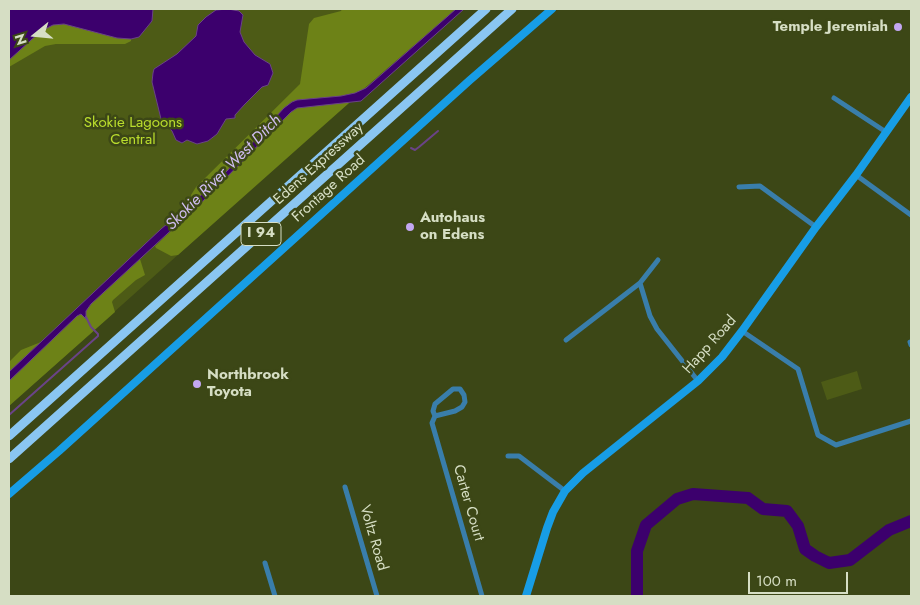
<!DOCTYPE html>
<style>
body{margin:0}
#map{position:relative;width:920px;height:605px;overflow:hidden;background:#3c4716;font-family:Jost,sans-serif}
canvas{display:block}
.frame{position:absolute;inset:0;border:10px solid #d6dec4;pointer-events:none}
.north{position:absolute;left:10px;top:10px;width:50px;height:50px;-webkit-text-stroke:4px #3c4716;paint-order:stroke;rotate:253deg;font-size:14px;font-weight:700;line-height:20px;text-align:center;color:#d6dec4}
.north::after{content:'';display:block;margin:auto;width:18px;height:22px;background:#d6dec4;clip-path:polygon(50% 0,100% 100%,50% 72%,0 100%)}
.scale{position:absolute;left:748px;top:572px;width:100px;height:22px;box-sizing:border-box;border:2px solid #d6dec4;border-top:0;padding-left:6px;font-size:15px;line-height:18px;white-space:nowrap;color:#d6dec4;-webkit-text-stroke:4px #3c4716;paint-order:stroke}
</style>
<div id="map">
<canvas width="920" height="605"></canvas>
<div class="frame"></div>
<div class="north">N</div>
<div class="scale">100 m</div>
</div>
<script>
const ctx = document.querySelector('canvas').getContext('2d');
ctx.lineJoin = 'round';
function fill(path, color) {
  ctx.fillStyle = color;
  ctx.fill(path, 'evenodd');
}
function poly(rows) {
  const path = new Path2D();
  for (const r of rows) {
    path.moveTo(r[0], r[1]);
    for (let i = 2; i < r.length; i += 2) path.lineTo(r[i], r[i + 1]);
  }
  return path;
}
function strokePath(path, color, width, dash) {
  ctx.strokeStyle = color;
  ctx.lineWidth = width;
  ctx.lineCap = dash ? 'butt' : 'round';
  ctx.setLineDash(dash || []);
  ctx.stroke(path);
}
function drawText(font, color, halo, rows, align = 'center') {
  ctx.font = font + ' Jost,sans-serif';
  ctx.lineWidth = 5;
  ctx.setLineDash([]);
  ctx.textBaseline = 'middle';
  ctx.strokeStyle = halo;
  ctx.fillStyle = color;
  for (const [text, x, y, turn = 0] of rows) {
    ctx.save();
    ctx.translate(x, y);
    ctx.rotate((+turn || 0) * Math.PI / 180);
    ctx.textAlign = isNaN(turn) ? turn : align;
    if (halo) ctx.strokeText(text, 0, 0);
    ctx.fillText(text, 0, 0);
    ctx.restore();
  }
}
const green = poly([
 [9,9,459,9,400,63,349,103,313,134,9,406],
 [857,371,862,389,827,400,821,382]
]);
const forest = poly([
 [342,9,456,9,360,92,341,96,292,102,284,108,227,171,193,203,191,195,196,187,300,84,309,24,314,18,341,11],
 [64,24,117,38,131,39,131,41,125,44,56,44,45,46,9,67,9,60,41,31,53,25],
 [344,102,349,103,178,255,171,256,156,248,155,246,205,199,291,112,297,108],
 [140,259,145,275,136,280,113,300,112,302,115,312,9,406,9,381,77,316,81,314,85,318,86,311,91,304],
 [41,342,32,350,9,372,9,362,21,350]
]);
const water = poly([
 [9,9,153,9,152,21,139,37,131,39,117,38,64,24,53,25,41,31,9,60,9,9],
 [228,9,239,11,243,15,240,32,244,42,255,55,270,64,273,73,268,85,262,87,245,104,235,115,235,118,226,119,217,134,208,141,197,144,187,140,182,143,176,140,172,131,161,119,152,82,153,73,154,69,177,54,196,36,198,25,206,17,216,10,228,9],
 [456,9,464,9,361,101,297,108,291,112,205,199,91,304,86,311,86,319,81,314,77,316,9,381,9,372,161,229,196,200,227,171,284,108,292,102,297,100,341,96,355,93,366,88,456,9]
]);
const stream = poly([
 [411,148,415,150,419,147,438,131],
 [9,415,98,336,98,334,91,327,86,317]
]);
const river = poly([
 [637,596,637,551,646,525,677,499,693,494,748,498,763,509,787,511,798,526,805,549,815,556,829,563,850,560,889,530,911,521]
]);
const street = poly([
 [834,98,886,132],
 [856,175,911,215],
 [739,187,760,186,816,227],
 [640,283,650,316,657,329,698,381],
 [742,331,798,369,818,435,836,445,911,421],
 [566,340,640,283,658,260],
 [910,342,911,345],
 [435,416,455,411,462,407,465,402,464,395,460,389,453,389,435,404,433,411,435,416,432,423,482,596],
 [508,456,519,456,565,491],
 [345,487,377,596],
 [265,563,275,596]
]);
const secondary = poly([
 [9,494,59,451,470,80,552,9],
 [526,596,547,528,553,512,565,491,583,473,698,381,722,357,742,331,816,227,856,175,911,97]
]);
const highway = poly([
 [9,436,486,9],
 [9,459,512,9]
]);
const markers = [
 [898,27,5,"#c3a7f2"],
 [410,227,5,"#c3a7f2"],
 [197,384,5,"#c3a7f2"]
];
const shields = [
 [261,234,40]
];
const shieldNames = [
 ["I 94",261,234]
];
const poiNames = [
 ["Temple Jeremiah",888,27,"right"],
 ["Autohaus",420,218],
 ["on Edens",420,235],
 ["Northbrook",207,375],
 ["Toyota",207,392]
];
const parkNames = [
 ["Skokie Lagoons",133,123],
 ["Central",133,140]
];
const streetNames = [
 ["Edens Expressway",319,164,-42],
 ["Frontage Road",329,189,-42],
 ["Happ Road",710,345,-48],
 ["Carter Court",468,503,74],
 ["Voltz Road",373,538,74]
];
const waterNames = [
 ["Skokie River West Ditch",224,173,-45]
];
fill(green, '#4d5b16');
fill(forest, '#6d8217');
fill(water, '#3c006d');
strokePath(water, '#6a4387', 1);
strokePath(stream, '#6a4387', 2);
strokePath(river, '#3c006d', 12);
strokePath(street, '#397eab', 5);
strokePath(secondary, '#179de6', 8);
strokePath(highway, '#8ac6f2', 9);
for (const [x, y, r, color] of markers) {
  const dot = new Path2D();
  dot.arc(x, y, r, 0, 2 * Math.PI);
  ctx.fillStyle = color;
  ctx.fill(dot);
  strokePath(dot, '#3c4716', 2);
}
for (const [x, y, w] of shields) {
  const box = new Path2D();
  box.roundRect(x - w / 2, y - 11.5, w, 23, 4);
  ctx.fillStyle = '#3c4716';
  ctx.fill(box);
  strokePath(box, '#d6dec4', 1);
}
drawText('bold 14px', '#d6dec4', null, shieldNames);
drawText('bold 15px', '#d6dec4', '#3c4716', poiNames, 'left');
drawText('15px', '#badd2d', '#3c4716', parkNames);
drawText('15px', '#d6dec4', '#3c4716', streetNames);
drawText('italic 16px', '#d0bdf2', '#3c4716', waterNames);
</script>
